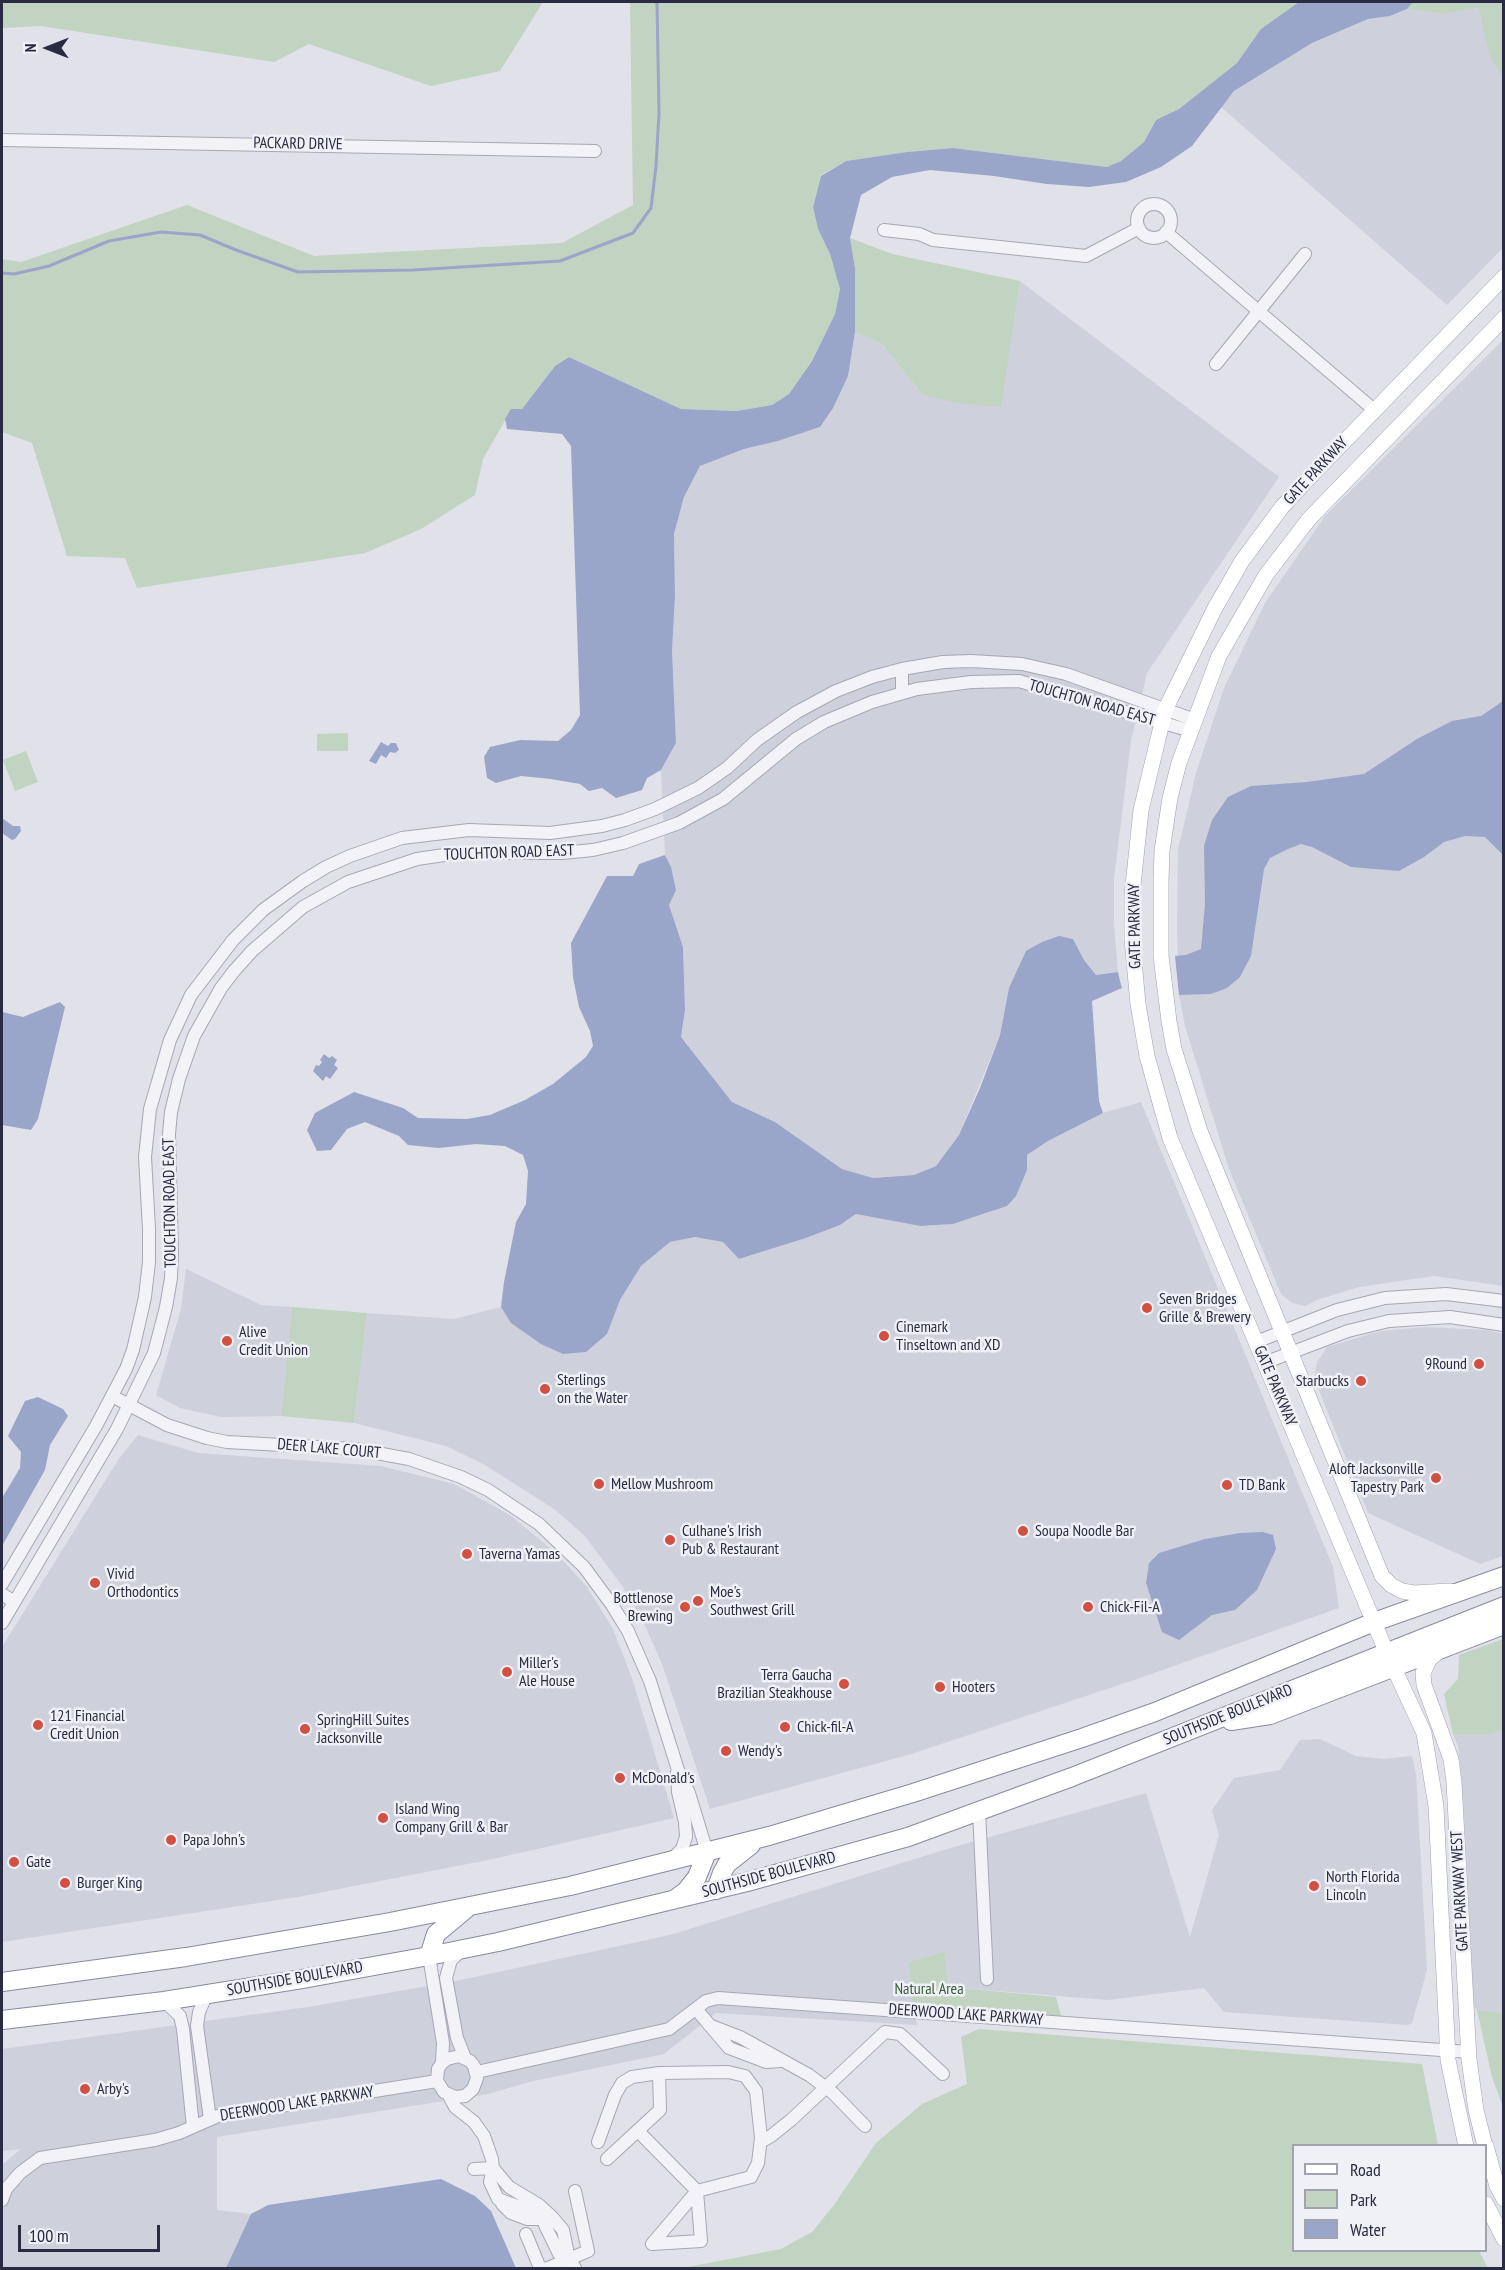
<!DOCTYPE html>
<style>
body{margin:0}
#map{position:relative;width:1505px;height:2270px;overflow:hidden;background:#e0e1e9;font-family:"PT Sans Narrow",sans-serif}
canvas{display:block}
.frame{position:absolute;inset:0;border:3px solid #282b41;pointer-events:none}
.legend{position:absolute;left:1292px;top:2144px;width:195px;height:108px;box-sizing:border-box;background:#f0f1f7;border:2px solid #a0a2ae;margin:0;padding:8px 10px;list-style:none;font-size:18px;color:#282b41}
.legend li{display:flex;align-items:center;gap:12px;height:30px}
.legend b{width:30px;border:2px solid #a0a2ae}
.north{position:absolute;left:18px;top:18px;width:60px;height:60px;-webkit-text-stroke:4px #f0f1f7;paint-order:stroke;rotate:270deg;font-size:16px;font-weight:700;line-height:24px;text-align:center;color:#282b41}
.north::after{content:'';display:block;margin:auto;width:21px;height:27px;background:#282b41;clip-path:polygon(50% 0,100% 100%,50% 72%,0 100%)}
.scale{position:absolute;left:18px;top:2225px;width:142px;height:27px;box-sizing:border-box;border:3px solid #282b41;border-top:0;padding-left:8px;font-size:18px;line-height:21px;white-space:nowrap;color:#282b41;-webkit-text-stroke:4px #f0f1f7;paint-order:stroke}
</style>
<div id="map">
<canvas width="1505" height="2270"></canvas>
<div class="frame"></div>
<ul class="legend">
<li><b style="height:8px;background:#fff"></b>Road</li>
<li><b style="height:16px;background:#c1d3c1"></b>Park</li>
<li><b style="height:16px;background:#9aa5ca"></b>Water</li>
</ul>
<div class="north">N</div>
<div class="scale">100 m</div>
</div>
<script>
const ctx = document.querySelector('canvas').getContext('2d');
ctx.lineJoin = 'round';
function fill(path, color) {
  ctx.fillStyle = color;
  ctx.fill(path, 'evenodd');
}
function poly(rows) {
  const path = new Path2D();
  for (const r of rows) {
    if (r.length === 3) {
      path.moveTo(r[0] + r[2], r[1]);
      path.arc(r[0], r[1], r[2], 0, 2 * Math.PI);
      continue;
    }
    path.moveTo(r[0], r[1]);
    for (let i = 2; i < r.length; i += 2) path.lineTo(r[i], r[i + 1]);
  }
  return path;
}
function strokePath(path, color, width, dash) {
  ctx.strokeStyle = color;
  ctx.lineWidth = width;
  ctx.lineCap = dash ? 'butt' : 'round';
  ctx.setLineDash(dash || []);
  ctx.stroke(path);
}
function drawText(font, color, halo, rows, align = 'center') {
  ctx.font = font + ' "PT Sans Narrow",sans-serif';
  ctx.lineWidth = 5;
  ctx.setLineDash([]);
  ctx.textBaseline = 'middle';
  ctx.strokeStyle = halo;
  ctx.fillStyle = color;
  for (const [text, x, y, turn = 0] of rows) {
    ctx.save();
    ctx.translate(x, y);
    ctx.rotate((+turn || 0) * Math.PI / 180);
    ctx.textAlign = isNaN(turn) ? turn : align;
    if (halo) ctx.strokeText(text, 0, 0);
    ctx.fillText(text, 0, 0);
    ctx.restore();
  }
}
const built = poly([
 [1479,8,1503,11,1503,248,1447,305,1221,107,1234,91,1312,43,1368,19,1390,16,1407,9,1443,14],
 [1020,281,1279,477,1147,673,1131,741,1114,879,1114,924,1118,972,1096,975,1084,960,1073,939,1009,988,1000,1035,959,1135,936,1166,914,1175,873,1178,842,1169,775,1122,732,1102,681,1037,685,1010,683,947,669,905,671,867,665,855,661,770,676,743,672,651,675,596,674,534,684,497,700,466,744,449,778,441,820,427,848,376,855,332,882,344,922,394,1012,331],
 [1503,340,1503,1286,1434,1276,1359,1287,1317,1300,1305,1306,1292,1303,1281,1294,1229,1169,1185,1026,1179,995,1177,927,1178,850,1196,773,1224,688,1265,603,1325,516],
 [1141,1102,1333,1567,1339,1608,1134,1680,908,1755,710,1809,662,1664,642,1619,623,1587,584,1535,554,1509,485,1465,446,1446,354,1423,367,1313,454,1319,501,1307,512,1323,607,1334,620,1300,641,1266,670,1242,695,1237,723,1242,740,1259,806,1238,840,1225,856,1214,920,1226,953,1224,991,1212,1022,1180,1027,1170,1027,1155,1048,1141,1103,1113],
 [186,1269,261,1305,292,1307,281,1416,221,1417,180,1408,156,1395,181,1309],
 [1425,1327,1487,1330,1503,1334,1503,1556,1480,1564,1368,1513,1314,1378,1317,1362,1327,1347,1380,1331],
 [138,1435,198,1453,381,1466,454,1484,510,1515,557,1554,587,1587,613,1629,633,1681,674,1818,493,1859,298,1897,2,1942,2,1647,118,1460],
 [1503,1730,1503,2013,1477,2010,1474,2007,1463,1797,1458,1746,1453,1734,1492,1734],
 [1320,1739,1356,1756,1383,1759,1412,1756,1416,1774,1427,1970,1412,2023,1408,2025,1224,2012,1204,1988,1107,2000,948,1987,945,1953,912,2005,917,2025,716,2013,664,2054,529,2082,488,2094,217,2137,217,2210,251,2214,226,2268,2,2268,2,2165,21,2149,2,2151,2,2049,308,2007,456,1981,670,1935,947,1849,1146,1793,1190,1937,1219,1835,1212,1810,1234,1778,1280,1770,1300,1740]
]);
const green = poly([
 [2,2,543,2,500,71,431,86,309,44,274,62,41,26,2,28],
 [630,2,1300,2,1262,29,1237,63,1179,109,1156,120,1144,142,1121,161,1107,167,953,148,907,152,846,161,821,175,813,207,818,229,830,254,840,289,835,314,812,361,789,394,772,405,737,411,681,409,569,357,555,366,522,409,511,410,483,459,475,495,421,529,365,553,137,588,125,558,67,556,32,443,2,432,2,259,21,262,187,205,314,256,562,243,633,205],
 [1413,2,1503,2,1503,78,1490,57,1479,8,1443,14,1407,9],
 [850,238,892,254,1020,281,1001,407,957,403,922,394,882,344,855,332,855,268],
 [348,733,348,751,317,751,317,734],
 [26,751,38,782,15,791,3,760],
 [292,1307,367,1313,354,1423,281,1416],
 [1503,1639,1503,1730,1492,1734,1453,1734,1444,1694,1458,1679,1459,1655],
 [945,1952,948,1987,1056,1997,1062,2019,912,2005,909,1962],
 [1477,2010,1503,2013,1503,2107,1492,2077],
 [979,2029,1422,2064,1438,2145,1294,2146,1294,2250,1479,2251,1488,2268,683,2268,781,2249,812,2232,834,2205,876,2143,922,2104,967,2084,961,2037]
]);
const water = poly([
 [1299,2,1413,2,1407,9,1390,16,1368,19,1312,43,1234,91,1192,146,1161,167,1126,182,1089,187,1047,184,994,176,930,170,892,177,861,195,850,238,855,268,855,332,848,376,833,408,820,427,778,441,744,449,700,466,684,497,674,534,675,596,672,651,676,743,661,770,647,778,642,790,616,798,602,788,589,791,580,784,551,779,521,776,496,783,487,778,484,757,490,747,520,740,558,741,571,730,580,715,571,446,562,434,507,429,505,419,511,409,522,409,555,366,569,357,681,409,737,411,772,405,789,394,812,361,835,314,840,289,830,254,818,229,813,207,821,176,846,161,907,152,953,148,1107,167,1121,161,1144,142,1156,120,1179,109,1237,63,1261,29],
 [1503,701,1503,855,1485,837,1465,836,1444,842,1424,857,1399,871,1351,867,1312,847,1301,844,1288,849,1270,858,1264,869,1251,956,1240,977,1227,988,1211,994,1179,995,1175,956,1186,955,1201,949,1205,904,1204,846,1212,820,1228,797,1251,786,1307,782,1364,774,1417,739,1452,721,1481,716],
 [381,742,388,746,391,743,396,743,399,750,395,753,390,752,386,758,381,755,376,764,369,761],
 [2,818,13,826,20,826,21,831,15,839,12,840,2,833],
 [665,855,671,867,676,890,669,905,683,947,685,1010,681,1037,732,1102,775,1122,842,1169,873,1178,914,1175,936,1166,959,1135,980,1088,1000,1035,1009,988,1026,951,1042,942,1059,936,1073,939,1084,960,1096,975,1118,972,1120,981,1122,988,1092,1001,1099,1101,1103,1113,1048,1141,1027,1155,1027,1170,1016,1196,1007,1206,953,1224,920,1226,856,1214,840,1225,806,1238,739,1259,723,1242,695,1237,670,1242,641,1266,620,1300,607,1334,586,1352,563,1354,541,1344,511,1323,501,1307,504,1282,516,1222,526,1204,528,1171,523,1155,505,1146,476,1144,439,1148,408,1145,399,1136,365,1122,347,1129,331,1150,317,1151,307,1130,315,1113,354,1092,403,1108,418,1118,467,1119,490,1115,525,1100,553,1084,586,1057,593,1046,590,1031,579,1007,573,977,571,943,607,876,633,876,639,864],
 [60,1002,65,1007,38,1119,31,1130,2,1125,2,1012,23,1017],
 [324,1054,329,1058,332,1056,337,1060,334,1065,338,1068,330,1079,326,1076,323,1081,313,1071,316,1065,319,1066,322,1062,320,1060],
 [38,1397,63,1409,68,1416,50,1445,45,1470,2,1546,2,1498,20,1468,21,1452,8,1436,25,1401],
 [1263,1532,1273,1535,1276,1549,1257,1590,1235,1610,1212,1615,1179,1640,1162,1632,1146,1583,1149,1563,1159,1553,1205,1539,1240,1533],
 [441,2179,475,2196,491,2211,516,2268,226,2268,251,2214,268,2205]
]);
const stream = poly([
 [2,273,14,274,49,266,109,241,161,232,200,235,236,250,298,272,413,270,560,261,633,233,651,208,656,166,659,113,657,2]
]);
const minor = poly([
 [2,140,595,151],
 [1154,221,17],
 [884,230,919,234,933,240,1086,256,1139,228],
 [1166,232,1373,409],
 [1216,364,1305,254],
 [902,669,902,693],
 [1256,1342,1337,1310,1385,1298,1446,1294,1504,1301],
 [1264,1363,1348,1331,1389,1321,1450,1317,1504,1325],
 [112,1396,167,1425,207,1438,227,1442,355,1449,409,1459,461,1477,488,1490,539,1524,584,1567,612,1605,628,1631,650,1681,678,1770,689,1793,707,1852],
 [2,1584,96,1426,126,1369,133,1350,145,1297,149,1262,149,1229,145,1157,150,1109,170,1040,191,995,233,940,263,910,303,881,326,867,350,856,402,838,469,830,550,833,602,826,625,820,655,809,698,788,727,768,757,740,797,712,836,691,872,677,902,669,943,662,971,661,1022,664,1066,674,1195,720],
 [2,1594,14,1602],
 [2,1623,117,1429,154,1353,166,1307,171,1278,172,1254,169,1134,171,1112,179,1079,194,1036,221,988,234,971,252,951,303,907,348,882,417,859,458,853,562,853,593,850,623,843,679,823,723,799,796,739,824,722,872,702,917,689,971,682,1019,681,1191,731],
 [979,1811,987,1979],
 [672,1859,682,1849,686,1837,685,1822,678,1792,677,1772],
 [462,1950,451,1960,446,1978,457,2038,465,2058],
 [429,1956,443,2043,442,2063,438,2069,437,2081,444,2092,455,2097,465,2096,473,2089,477,2078,474,2066,470,2061,459,2056,447,2059,442,2063],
 [207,1994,199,2012,197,2026,210,2119],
 [164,2001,180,2016,183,2029,193,2127],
 [696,2009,729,2048,766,2062,780,2061],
 [709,2025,740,2037,809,2075,833,2093,865,2126],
 [477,2072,669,2029,706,2001,718,1998,1469,2052],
 [449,2096,455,2107,474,2122,484,2136,492,2159,493,2168,490,2182,498,2199,528,2210,542,2219,559,2254,569,2259],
 [638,2131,697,2191,701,2241,652,2244],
 [761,2138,766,2139,771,2136,791,2120,885,2032,900,2034,943,2074],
 [598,2142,615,2095,622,2083,632,2077,659,2073,728,2072,745,2076,756,2091,761,2138,758,2163,751,2177,697,2191,652,2244],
 [607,2159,660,2110,659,2073],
 [474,2169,493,2168,509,2187,539,2205,552,2217,563,2230,569,2259,575,2268],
 [2,2200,6,2189,20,2173,40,2158,155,2140,179,2133,218,2116,437,2081],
 [502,2204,511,2213,527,2219,540,2219],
 [526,2234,540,2268,543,2268],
 [548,2268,588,2251,575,2191]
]);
const major = poly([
 [1450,1591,1414,1593,1402,1591,1391,1585,1382,1576,1200,1131,1174,1049,1169,1021,1161,956,1161,881,1162,851,1170,798,1179,763,1219,656,1266,575,1309,519,1504,318],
 [1439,1651,1429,1660,1423,1673,1424,1685,1451,1759,1454,1782,1469,2059,1476,2110,1485,2146],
 [1466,2146,1448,2060,1436,1806,1424,1733,1386,1651,1170,1138,1147,1056,1138,1004,1132,939,1132,895,1141,810,1165,710,1215,608,1242,561,1282,507,1306,481,1504,277],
 [1486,2146,1497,2186,1504,2199],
 [1486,2204,1504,2239]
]);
const highway = poly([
 [1231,1721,1270,1715,1504,1625],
 [716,1890,722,1873,727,1864,751,1845],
 [675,1899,686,1891,697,1877,707,1852],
 [429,1956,436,1934,466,1909],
 [2,1982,186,1957,390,1922,570,1886,769,1836,913,1793,1082,1738,1155,1712,1374,1622,1504,1576],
 [2,2020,164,2001,302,1979,429,1956,498,1942,747,1882,908,1837,979,1811,1072,1777,1504,1606]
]);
const markers = [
 [1147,1308,6,"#d25042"],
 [884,1336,6,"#d25042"],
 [227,1341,6,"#d25042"],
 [1479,1364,6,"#d25042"],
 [1361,1381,6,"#d25042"],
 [545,1389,6,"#d25042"],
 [1436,1478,6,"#d25042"],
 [599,1484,6,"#d25042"],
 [1227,1485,6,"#d25042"],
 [1023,1531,6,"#d25042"],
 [670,1540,6,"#d25042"],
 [467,1554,6,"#d25042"],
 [95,1583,6,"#d25042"],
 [698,1601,6,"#d25042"],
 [685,1607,6,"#d25042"],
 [1088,1607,6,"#d25042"],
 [507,1672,6,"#d25042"],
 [844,1684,6,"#d25042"],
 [940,1687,6,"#d25042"],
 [38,1725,6,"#d25042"],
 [785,1727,6,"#d25042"],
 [305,1729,6,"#d25042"],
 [726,1751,6,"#d25042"],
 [620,1778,6,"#d25042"],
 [383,1818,6,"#d25042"],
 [171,1840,6,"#d25042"],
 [14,1862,6,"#d25042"],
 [65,1883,6,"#d25042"],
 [1314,1886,6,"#d25042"],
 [85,2089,6,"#d25042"]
];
const streetNames = [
 ["PACKARD DRIVE",298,144,1],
 ["GATE PARKWAY",1316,471,-47],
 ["TOUCHTON ROAD EAST",1092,703,16],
 ["TOUCHTON ROAD EAST",509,853,-2],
 ["GATE PARKWAY",1135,926,-91],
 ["TOUCHTON ROAD EAST",170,1203,-91],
 ["GATE PARKWAY",1275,1386,67],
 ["DEER LAKE COURT",329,1449,5],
 ["SOUTHSIDE BOULEVARD",1228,1715,-22],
 ["SOUTHSIDE BOULEVARD",769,1875,-15],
 ["GATE PARKWAY WEST",1460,1891,-93],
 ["SOUTHSIDE BOULEVARD",295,1979,-10],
 ["DEERWOOD LAKE PARKWAY",966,2015,4],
 ["DEERWOOD LAKE PARKWAY",297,2104,-9]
];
const poiNames = [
 ["Seven Bridges",1159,1299],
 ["Grille & Brewery",1159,1317],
 ["Cinemark",896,1327],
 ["Tinseltown and XD",896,1345],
 ["Alive",239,1332],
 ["Credit Union",239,1350],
 ["9Round",1467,1364,"right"],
 ["Sterlings",557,1380],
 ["on the Water",557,1398],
 ["Starbucks",1349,1381,"right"],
 ["Aloft Jacksonville",1424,1469,"right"],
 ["Tapestry Park",1424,1487,"right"],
 ["Mellow Mushroom",611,1484],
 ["TD Bank",1239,1485],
 ["Culhane's Irish",682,1531],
 ["Pub & Restaurant",682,1549],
 ["Soupa Noodle Bar",1035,1531],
 ["Taverna Yamas",479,1554],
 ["Vivid",107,1574],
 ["Orthodontics",107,1592],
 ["Moe's",710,1592],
 ["Southwest Grill",710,1610],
 ["Bottlenose",673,1598,"right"],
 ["Brewing",673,1616,"right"],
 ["Chick-Fil-A",1100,1607],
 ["Miller's",519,1663],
 ["Ale House",519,1681],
 ["Terra Gaucha",832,1675,"right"],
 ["Brazilian Steakhouse",832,1693,"right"],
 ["Hooters",952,1687],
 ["121 Financial",50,1716],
 ["Credit Union",50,1734],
 ["SpringHill Suites",317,1720],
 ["Jacksonville",317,1738],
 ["Chick-fil-A",797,1727],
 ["Wendy's",738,1751],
 ["McDonald's",632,1778],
 ["Island Wing",395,1809],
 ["Company Grill & Bar",395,1827],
 ["Papa John's",183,1840],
 ["Gate",26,1862],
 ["North Florida",1326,1877],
 ["Lincoln",1326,1895],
 ["Burger King",77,1883],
 ["Arby's",97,2089]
];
const parkNames = [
 ["Natural Area",929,1989]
];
fill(built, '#ced0db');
fill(green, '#c1d3c1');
fill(water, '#9aa5ca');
strokePath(stream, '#9aa5ca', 3);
strokePath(minor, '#a5a7b3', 14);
strokePath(major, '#9fa2b5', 16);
strokePath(highway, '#878aa0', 20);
strokePath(minor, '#f3f3f7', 12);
strokePath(major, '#fff', 15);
strokePath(highway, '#fff', 18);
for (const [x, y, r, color] of markers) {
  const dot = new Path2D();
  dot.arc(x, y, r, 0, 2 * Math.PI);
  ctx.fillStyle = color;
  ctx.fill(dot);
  strokePath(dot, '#f0f1f7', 2);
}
drawText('16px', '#282b41', '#f0f1f7', streetNames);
drawText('16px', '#282b41', '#f0f1f7', poiNames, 'left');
drawText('16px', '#355d38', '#f0f1f7', parkNames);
</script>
